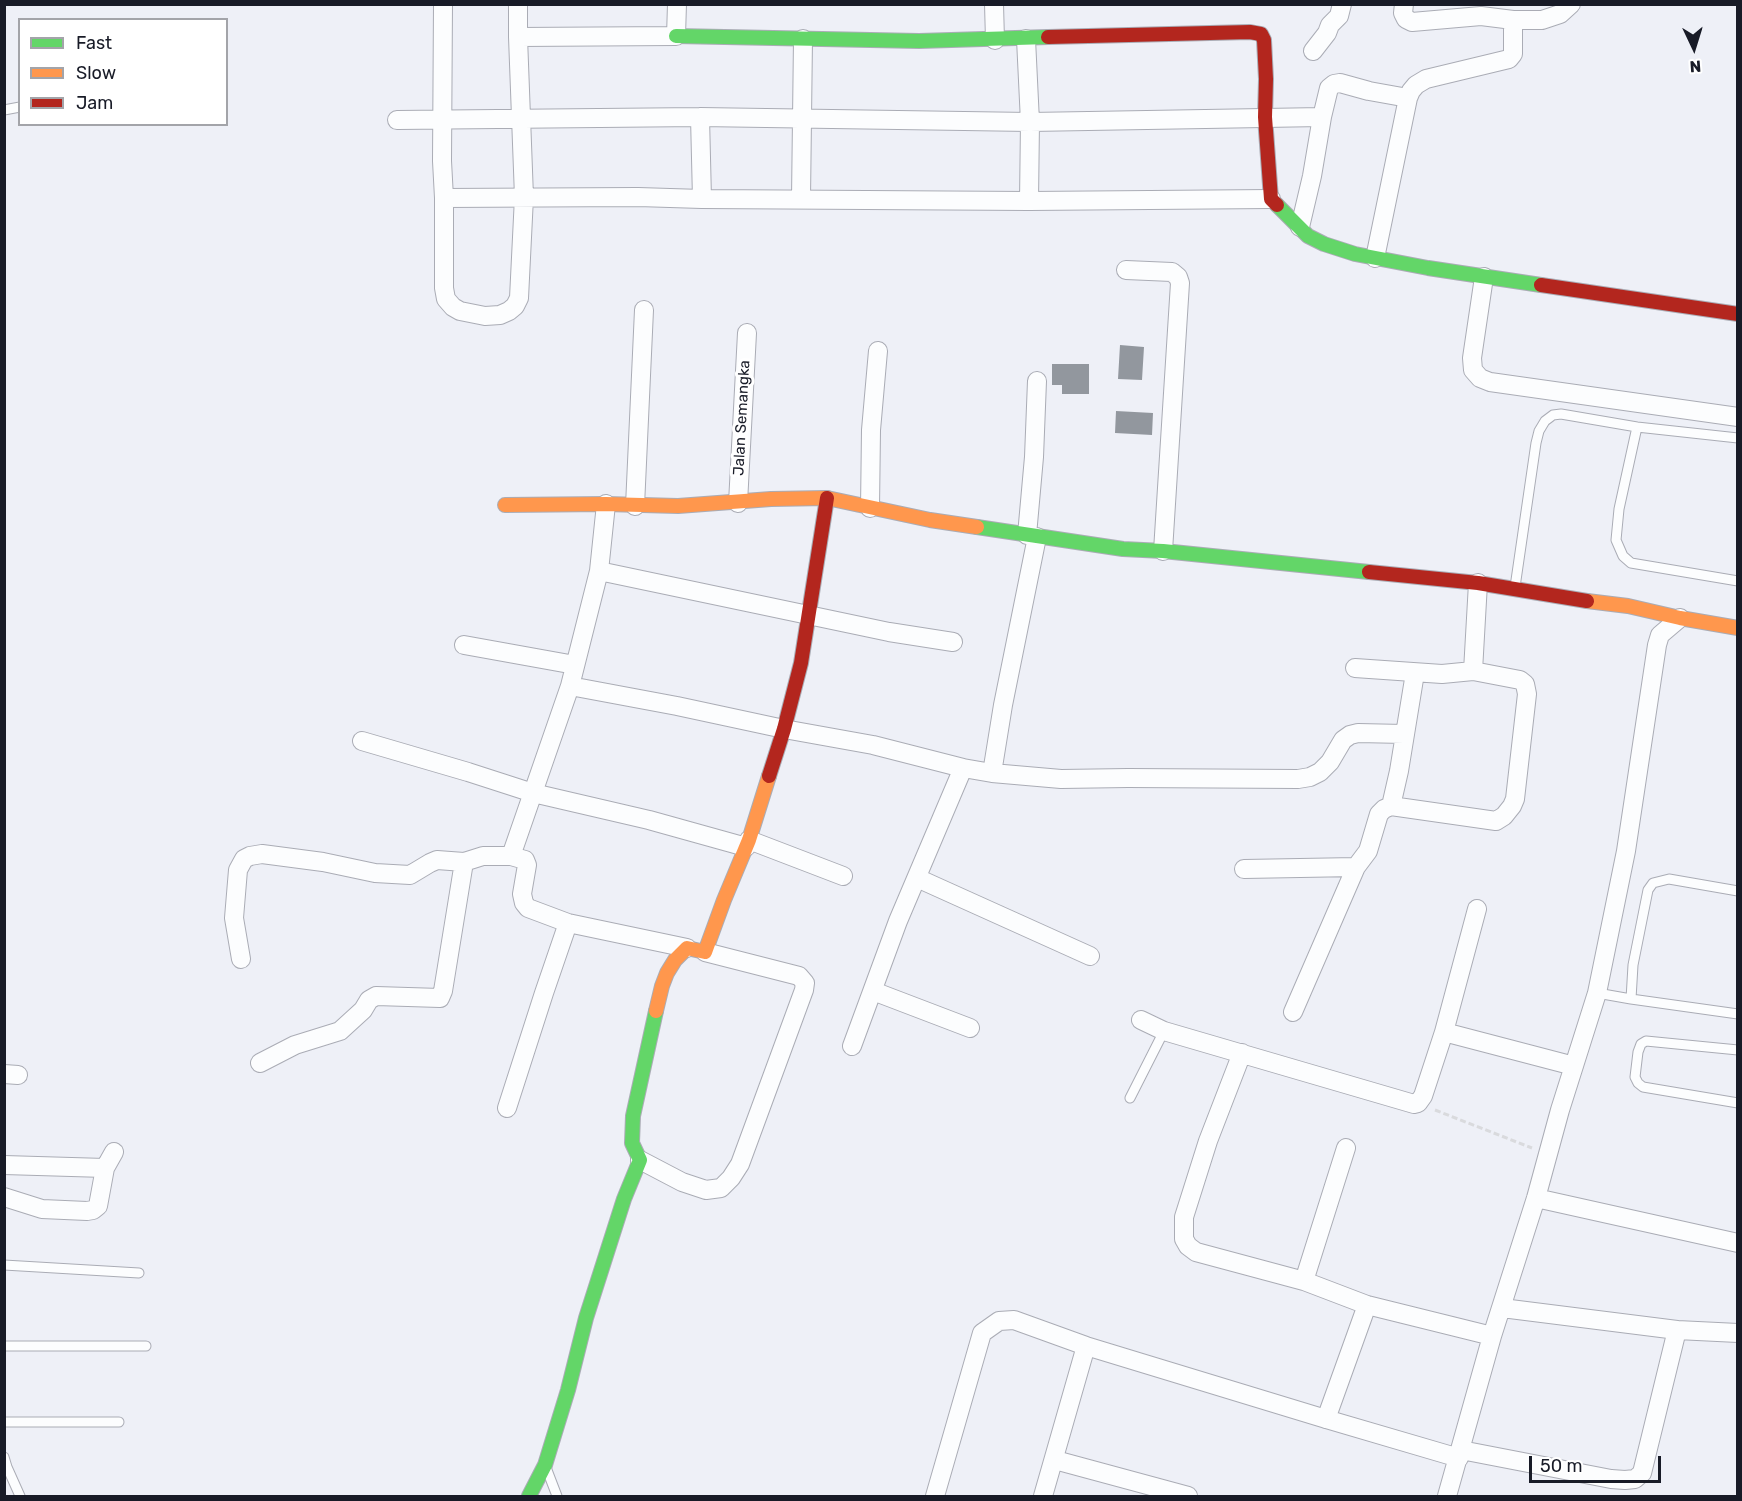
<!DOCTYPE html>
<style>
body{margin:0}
#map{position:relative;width:1742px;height:1501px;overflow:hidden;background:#eef0f7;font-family:Rubik,sans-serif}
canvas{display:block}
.frame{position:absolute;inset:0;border:6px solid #181b27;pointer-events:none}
.legend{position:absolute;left:18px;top:18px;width:210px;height:108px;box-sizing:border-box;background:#fff;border:2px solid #a3a4a9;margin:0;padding:8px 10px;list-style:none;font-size:18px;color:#181b27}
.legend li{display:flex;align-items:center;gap:12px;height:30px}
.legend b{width:30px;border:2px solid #a3a4a9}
.north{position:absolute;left:1664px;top:18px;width:60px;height:60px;-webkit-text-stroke:4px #fff;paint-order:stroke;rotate:176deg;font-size:16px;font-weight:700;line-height:24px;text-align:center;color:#181b27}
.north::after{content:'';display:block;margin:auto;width:21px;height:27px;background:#181b27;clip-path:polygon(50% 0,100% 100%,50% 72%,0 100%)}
.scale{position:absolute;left:1529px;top:1456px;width:132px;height:27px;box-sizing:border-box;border:3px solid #181b27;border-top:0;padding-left:8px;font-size:18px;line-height:21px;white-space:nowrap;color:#181b27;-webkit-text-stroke:4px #fff;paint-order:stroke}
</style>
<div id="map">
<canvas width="1742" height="1501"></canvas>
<div class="frame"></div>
<ul class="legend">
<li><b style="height:8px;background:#63d668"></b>Fast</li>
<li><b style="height:8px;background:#ff974d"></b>Slow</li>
<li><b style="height:8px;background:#b3261e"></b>Jam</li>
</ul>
<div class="north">N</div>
<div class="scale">50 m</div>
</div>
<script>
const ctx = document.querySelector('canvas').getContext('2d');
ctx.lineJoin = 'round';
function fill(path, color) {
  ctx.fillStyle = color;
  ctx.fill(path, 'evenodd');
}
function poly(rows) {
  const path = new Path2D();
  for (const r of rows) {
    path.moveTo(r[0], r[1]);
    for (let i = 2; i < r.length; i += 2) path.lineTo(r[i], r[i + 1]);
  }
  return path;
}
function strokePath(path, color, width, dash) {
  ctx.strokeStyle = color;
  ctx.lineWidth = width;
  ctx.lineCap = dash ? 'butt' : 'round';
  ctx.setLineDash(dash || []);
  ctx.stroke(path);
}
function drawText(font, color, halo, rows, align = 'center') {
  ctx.font = font + ' Rubik,sans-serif';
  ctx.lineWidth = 6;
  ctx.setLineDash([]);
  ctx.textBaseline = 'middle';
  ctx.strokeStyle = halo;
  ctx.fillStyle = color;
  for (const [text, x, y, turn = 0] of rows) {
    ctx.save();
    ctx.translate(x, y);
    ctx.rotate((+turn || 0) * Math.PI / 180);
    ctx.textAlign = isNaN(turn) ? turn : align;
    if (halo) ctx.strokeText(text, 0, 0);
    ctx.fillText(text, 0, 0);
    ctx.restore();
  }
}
const building = poly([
 [1120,345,1144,347,1142,380,1118,379],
 [1052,364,1089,364,1089,394,1062,394,1062,385,1052,385],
 [1116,411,1153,413,1152,435,1115,433]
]);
const path = poly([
 [1435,1110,1532,1148]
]);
const lane = poly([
 [4,110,20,107],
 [1637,427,1619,509,1616,540,1623,556,1631,563,1738,581],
 [1515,587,1536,443,1539,431,1545,421,1553,415,1561,414,1637,427,1738,438],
 [1597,993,1631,999,1633,965,1648,890,1653,883,1669,879,1738,891],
 [1631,999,1738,1014],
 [1738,1050,1646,1041,1641,1044,1638,1052,1635,1077,1638,1083,1643,1087,1738,1103],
 [1130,1098,1164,1031],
 [4,1265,139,1273],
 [4,1346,146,1346],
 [4,1422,119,1422],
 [4,1457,7,1467,20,1496],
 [547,1470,557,1496]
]);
const street = poly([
 [443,4,442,161,444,198,444,288,446,299,453,307,460,311,485,316,500,315,509,311,515,306,519,298,524,197,518,37,676,36,677,4],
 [518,4,518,37],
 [994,4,995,40],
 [1404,4,1403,13,1406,19,1412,22,1481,16,1513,20,1542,20,1560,14,1571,4],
 [1026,39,1030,122,1029,201],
 [1313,51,1327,33,1330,25,1339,16,1342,4],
 [700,117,702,199],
 [397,120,700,117,1030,122,1322,117],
 [444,198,638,197,702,199,1029,201,1271,199],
 [801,198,803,39],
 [1300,227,1312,176,1322,117,1329,88,1334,84,1340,83,1369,91,1408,98],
 [1375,258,1408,98,1411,91,1416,85,1426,79,1509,59,1513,54,1513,20],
 [1126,270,1172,272,1178,277,1180,283,1163,551],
 [1484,277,1472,358,1473,370,1480,378,1490,382,1738,417],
 [738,503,747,333],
 [635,506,644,310],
 [870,508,871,430,878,351],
 [1027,535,1034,457,1037,381],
 [599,571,889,632,953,642],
 [464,645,575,665],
 [1355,668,1442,674,1473,671,1520,680,1525,684,1527,694,1515,799,1512,806,1504,816,1496,821,1391,806],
 [1473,671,1478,583],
 [570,686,677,706,784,729,873,745,963,768],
 [362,741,468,772,533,793,649,820,746,847],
 [992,773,1061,779,1128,778,1298,779,1310,777,1320,772,1330,762,1343,740,1350,735,1358,733,1404,734],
 [749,840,843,876],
 [511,856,525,860,527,865,522,894,524,903,528,908,568,923,687,948],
 [1244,869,1356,867],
 [917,878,1090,956],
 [241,959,234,918,238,870,244,859,250,856,262,854,323,862,375,873,410,875,430,863,437,860,464,862,483,856,511,856,570,686,599,571,606,504],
 [873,991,970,1028],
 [1293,1012,1356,867,1368,851,1379,814,1384,809,1391,806,1399,771,1415,673],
 [1141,1020,1164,1031,1414,1104,1418,1103,1423,1096,1444,1032,1574,1066],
 [1444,1032,1477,909],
 [852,1046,898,921,963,768,992,773,1003,705,1037,537],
 [1242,1053,1208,1141,1184,1217,1184,1239,1188,1246,1196,1252,1304,1281,1367,1305,1492,1336],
 [260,1063,295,1045,340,1031,363,1010,369,1000,376,996,440,998,443,991,464,862],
 [4,1074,18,1075],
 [507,1108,544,993,568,923],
 [640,1160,682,1182,706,1190,721,1188,731,1178,740,1164,804,990,805,983,799,976,705,952],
 [4,1165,105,1168],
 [4,1197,42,1209,87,1211,93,1210,98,1206,105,1168,114,1152],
 [1536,1198,1738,1243],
 [1304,1281,1346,1148],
 [1677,1330,1738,1333],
 [1326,1419,1367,1305],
 [1461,1450,1611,1479,1625,1480,1635,1479,1642,1473,1677,1330,1502,1308],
 [1055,1460,1188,1496],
 [935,1496,982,1333,999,1321,1014,1320,1086,1346],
 [1043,1496,1086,1346,1326,1419,1459,1458],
 [1447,1496,1492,1336,1536,1198,1560,1110,1597,993,1626,851,1657,645,1660,635,1680,618]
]);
const fast = poly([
 [676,36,919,41,1048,37],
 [1277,205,1308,236,1324,244,1355,254,1428,268,1541,285],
 [977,527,1123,549,1163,551,1369,572],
 [529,1496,545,1465,568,1390,586,1318,624,1199,640,1160,632,1143,633,1116,656,1011]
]);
const slow = poly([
 [505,505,606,504,678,506,771,499,827,498,930,520,977,527],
 [1587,601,1628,606,1680,618,1738,628],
 [656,1011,662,986,667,973,675,960,687,948,705,952,724,900,749,840,769,776]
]);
const jam = poly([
 [1048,37,1250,32,1261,34,1264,40,1266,79,1265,117,1271,199,1277,205],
 [1541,285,1738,314],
 [1369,572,1478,583,1587,601],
 [769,776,784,729,801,663,827,498]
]);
const streetNames = [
 ["Jalan Semangka",742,418,-87]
];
fill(building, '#92979e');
strokePath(lane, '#aaacb5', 11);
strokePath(street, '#aaacb5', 20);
strokePath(fast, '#aaacb5', 16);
strokePath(slow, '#aaacb5', 16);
strokePath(jam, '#aaacb5', 16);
strokePath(path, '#d9dadd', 3, [6, 3]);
strokePath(lane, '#fcfdfe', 9);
strokePath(street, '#fcfdfe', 18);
strokePath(fast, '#63d668', 14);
strokePath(slow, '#ff974d', 14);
strokePath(jam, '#b3261e', 14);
drawText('15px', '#181b27', '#fff', streetNames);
</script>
